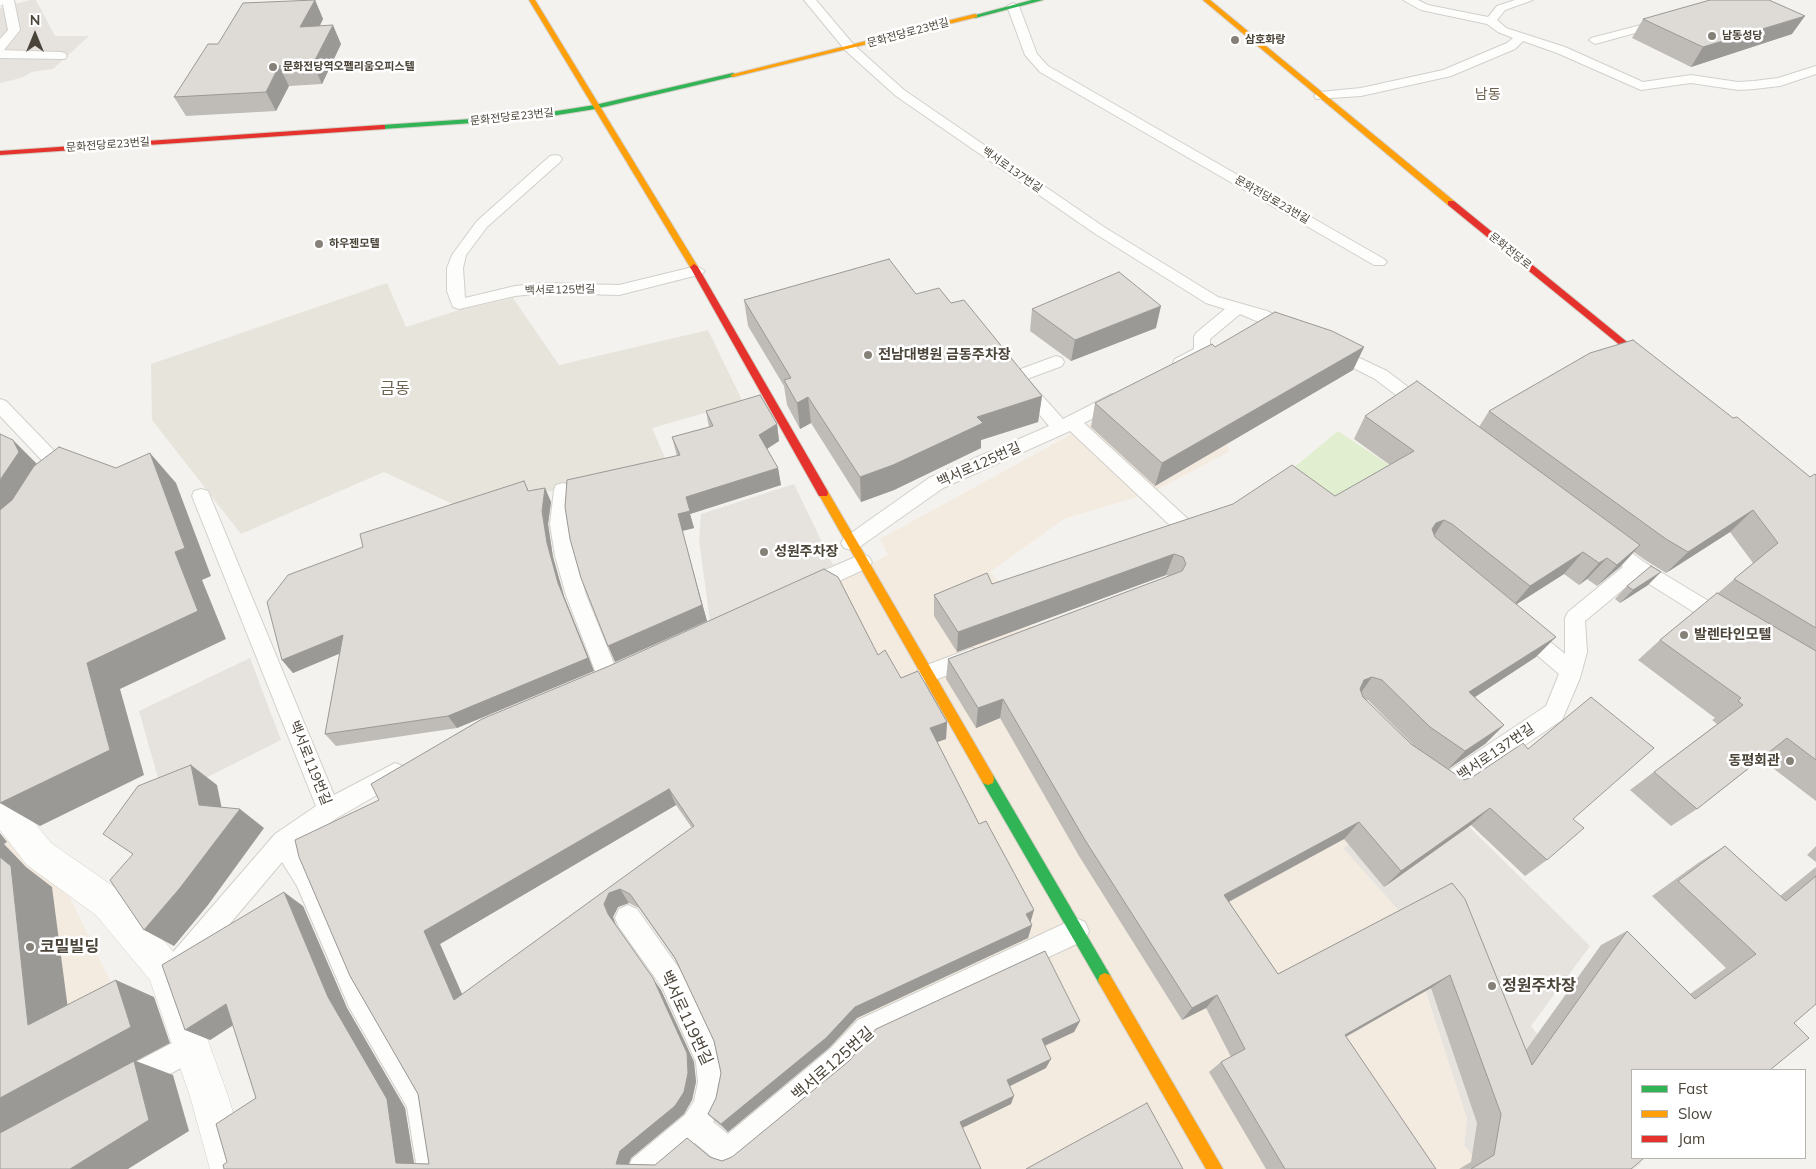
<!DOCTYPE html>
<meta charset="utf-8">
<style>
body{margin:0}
#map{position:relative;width:1816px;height:1169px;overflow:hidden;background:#f4f2ee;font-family:Mulish,sans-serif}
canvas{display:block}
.legend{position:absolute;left:1631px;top:1069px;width:175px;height:90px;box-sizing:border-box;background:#fff;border:1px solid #b7b4b0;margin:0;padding:6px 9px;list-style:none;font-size:15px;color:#4b4439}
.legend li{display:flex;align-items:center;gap:10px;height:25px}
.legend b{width:25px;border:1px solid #b7b4b0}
.north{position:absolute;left:10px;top:10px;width:50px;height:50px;-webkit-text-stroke:4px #fff;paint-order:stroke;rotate:0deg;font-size:14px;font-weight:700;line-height:20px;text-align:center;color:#4b4439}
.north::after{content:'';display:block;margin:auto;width:18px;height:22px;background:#4b4439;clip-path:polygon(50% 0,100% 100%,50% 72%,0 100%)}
</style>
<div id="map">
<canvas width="1816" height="1169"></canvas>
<ul class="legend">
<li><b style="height:6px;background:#30b455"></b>Fast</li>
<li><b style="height:6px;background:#ff9f0a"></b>Slow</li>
<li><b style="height:6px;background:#e5322d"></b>Jam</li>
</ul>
<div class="north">N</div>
</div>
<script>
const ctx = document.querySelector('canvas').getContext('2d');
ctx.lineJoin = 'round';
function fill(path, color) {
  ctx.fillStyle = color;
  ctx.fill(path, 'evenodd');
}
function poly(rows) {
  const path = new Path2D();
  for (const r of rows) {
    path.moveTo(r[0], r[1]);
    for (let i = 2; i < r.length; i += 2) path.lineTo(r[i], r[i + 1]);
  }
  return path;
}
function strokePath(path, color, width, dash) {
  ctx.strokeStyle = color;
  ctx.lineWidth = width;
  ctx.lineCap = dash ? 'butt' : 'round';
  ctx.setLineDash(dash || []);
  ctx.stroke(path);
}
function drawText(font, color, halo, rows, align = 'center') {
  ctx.font = font + ' Mulish,"Noto Sans KR",sans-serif';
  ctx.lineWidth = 5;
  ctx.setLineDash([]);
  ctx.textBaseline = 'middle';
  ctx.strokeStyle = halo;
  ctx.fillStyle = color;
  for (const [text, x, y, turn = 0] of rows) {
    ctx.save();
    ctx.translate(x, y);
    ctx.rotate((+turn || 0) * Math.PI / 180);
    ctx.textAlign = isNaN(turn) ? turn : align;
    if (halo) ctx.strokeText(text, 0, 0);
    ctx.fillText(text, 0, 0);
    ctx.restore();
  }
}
const residential = poly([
 [387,283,406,327,462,309,513,298,559,365,708,330,743,402,652,428,669,467,563,490,543,492,522,488,461,508,384,472,241,534,152,420,151,364]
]);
const commercial = poly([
 [1203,362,1217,429,1230,451,1153,492,1064,519,990,572,1000,583,1031,627,1050,620,1153,791,1354,841,1343,848,1400,912,1467,1119,1464,1145,1483,1169,734,1169,847,1076,773,926,828,584,888,555,880,539],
 [0,834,63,883,115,991,0,1055]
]);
const green = poly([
 [1338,431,1395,469,1425,539,1286,474]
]);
const parking = poly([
 [30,0,36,0,55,36,89,36,53,69,32,72,21,78,0,83,0,8],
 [794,484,833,565,710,622,699,540,701,514],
 [250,658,281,740,164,799,139,711],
 [1431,789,1590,946,1531,1026,1632,1152,1632,1158,1636,1158,1641,1164,1633,1169,1483,1169,1464,1145,1467,1119,1400,912,1343,848]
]);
const lane = poly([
 [2,0,14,0,20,30,4,50,0,50,61,52,65,53,67,56,65,59,0,58,0,39,8,30,2,0],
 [804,0,816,0,854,45,904,90,1104,227,1218,297,1267,311,1296,325,1298,329,1296,333,1284,333,1240,314,1210,339,1210,352,1208,356,1187,367,1175,367,1173,363,1175,359,1194,349,1194,337,1196,333,1225,309,1206,303,1094,233,896,96,846,51,804,0],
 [1403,0,1418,0,1428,5,1488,17,1497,6,1515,0,1533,0,1505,10,1497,20,1506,28,1565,47,1643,82,1691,75,1738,82,1754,81,1778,78,1816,66,1816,74,1780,86,1754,89,1738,90,1691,83,1641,90,1557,53,1523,41,1515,49,1451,76,1361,96,1316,99,1314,96,1320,92,1361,88,1443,70,1507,43,1513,38,1498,32,1487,24,1421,10,1403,0],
 [1013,3,1019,6,1037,54,1048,66,1384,259,1387,262,1384,265,1374,265,1040,72,1025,55,1007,6,1013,3],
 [1664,19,1670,22,1668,24,1595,44,1589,40,1591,38,1664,19],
 [555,155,560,156,562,159,560,162,487,227,466,255,463,268,465,298,515,286,544,283,619,285,697,266,705,271,702,274,619,295,544,293,515,296,459,309,453,307,447,291,447,268,452,255,477,221,550,156,555,155],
 [1334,346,1387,371,1429,403,1432,407,1429,411,1423,413,1417,411,1375,379,1328,355,1326,351,1328,347,1334,346],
 [1056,356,1062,358,1064,362,1062,366,1027,379,1063,419,1112,394,1124,394,1127,398,1124,402,1084,423,1189,520,1192,525,1189,530,1182,532,1175,530,1070,431,943,488,858,548,851,550,844,548,841,543,844,538,929,478,1049,426,1008,377,1010,373,1056,356],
 [0,399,6,401,65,462,71,476,68,481,62,483,56,481,51,470,0,416,0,399],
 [563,483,570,485,572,490,570,524,575,556,586,595,619,676,616,682,608,685,600,682,597,676,566,595,555,556,550,524,554,490,556,485,563,483],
 [201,489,208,491,210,496,334,795,395,763,403,766,406,773,403,780,337,818,299,845,315,870,367,989,430,1093,434,1103,445,1169,417,1169,407,1107,349,1007,297,886,282,862,185,977,176,981,167,977,163,968,167,959,275,834,316,806,192,496,194,491,201,489],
 [1604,536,1611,538,1644,562,1730,614,1733,620,1730,626,1723,628,1716,626,1638,577,1585,621,1587,652,1580,678,1562,720,1455,792,1447,796,1439,792,1431,786,1428,779,1431,772,1439,768,1447,772,1546,706,1559,674,1517,638,1514,632,1517,626,1524,623,1531,626,1565,654,1565,618,1568,612,1623,567,1597,548,1594,543,1597,538,1604,536],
 [862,554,869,557,872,562,869,567,816,592,809,594,802,592,799,586,802,580,862,554],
 [972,648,979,651,983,657,979,663,927,683,919,680,916,674,919,668,972,648],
 [628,905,637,909,681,971,719,1051,726,1082,721,1106,713,1122,728,1134,830,1049,858,1020,1076,918,1085,922,1089,931,1085,940,876,1038,850,1069,738,1162,728,1166,718,1162,695,1143,664,1169,628,1169,632,1159,685,1115,694,1101,698,1082,696,1062,663,989,619,927,615,918,619,909,628,905],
 [191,1033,201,1037,205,1047,201,1057,139,1091,129,1095,119,1091,115,1081,119,1071,191,1033]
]);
const street = poly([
 [0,0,10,0,0,6,0,0],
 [0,790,11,794,51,843,120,891,177,956,228,1096,250,1169,210,1169,190,1096,150,980,96,915,27,865,0,830,0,790]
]);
const fast = poly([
 [1032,0,1043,0,975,18,972,16,1032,0],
 [733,73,736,75,735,76,595,109,532,119,382,129,378,127,382,125,532,115,595,105,733,73],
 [988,773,993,775,1110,975,1112,980,1110,985,1105,987,1100,985,983,783,982,779,983,775,988,773]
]);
const slow = poly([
 [529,0,535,0,698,267,697,269,691,269,690,267,529,0],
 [1203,0,1210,0,1454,201,1454,205,1448,205,1203,0],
 [975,14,977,15,977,17,733,77,730,75,975,14],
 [823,489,827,490,993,775,994,779,993,783,988,785,983,783,818,493,823,489],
 [1105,973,1110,975,1223,1169,1206,1169,1100,985,1098,980,1100,975,1105,973]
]);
const jam = poly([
 [382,125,385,125,385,129,0,155,0,151,382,125],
 [1448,201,1454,201,1654,364,1654,368,1648,368,1448,205,1448,201],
 [694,264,698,267,827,490,828,493,827,496,819,496,690,267,694,264]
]);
const wall = poly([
 [315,0,323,19,320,26,341,44,322,84,289,86,276,111,186,116,174,97,218,44],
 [1643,19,1792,34,1691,67,1632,38],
 [916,294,951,303,1042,396,1038,422,981,440,981,448,894,490,861,502,811,423,800,429,787,405,784,386,748,326,744,300],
 [1032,309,1156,328,1071,361,1030,331],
 [1215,347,1364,347,1353,370,1155,486,1091,427,1095,403],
 [706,411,777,424,779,441,767,449,778,468,781,485,690,514,694,528,682,531,707,621,615,662,677,456,672,437,709,427],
 [1489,411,1733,418,1810,477,1816,475,1816,801,1761,759,1697,809,1671,826,1630,790,1717,724,1712,720,1715,718,1638,660,1660,640,1718,593,1753,563,1730,532,1666,573,1645,560,1634,552,1620,567,1597,586,1587,579,1579,585,1564,574,1517,604,1536,657,1475,697,1504,725,1485,744,1448,769,1464,780,1573,819,1547,860,1525,876,1471,825,1384,887,1344,839,1229,902,1278,974,1452,883,1526,1050,1601,945,1627,931,1690,994,1726,968,1652,896,1698,863,1725,846,1780,896,1816,867,1816,1004,1632,1070,1631,1169,1459,1169,1471,1162,1477,1123,1431,988,1346,1037,1436,1169,1266,1169,1209,1072,1221,1062,1231,1057,1206,1008,1182,1020,1079,856,1000,718,976,728,946,679,948,659,1169,576,1166,575,957,652,934,616,934,595,992,584,1335,496,1390,465,1354,439,1365,416,1479,427],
 [1366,700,1368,700,1413,745,1411,744],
 [524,481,529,491,545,488,551,502,548,524,553,557,564,596,594,671,457,728,336,746,325,734,340,653,293,673,282,660,363,547],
 [1648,585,1620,603,1615,599,1627,586],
 [878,655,947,722,946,739,937,742,979,824,1032,925,1028,938,857,1018,829,1048,728,1132,715,1121,708,1114,716,1098,721,1073,714,1041,677,962,639,908,629,903,618,907,613,917,617,928,661,990,694,1062,696,1082,692,1100,684,1114,631,1158,628,1164,655,1165,710,1157,722,1161,1080,1021,1074,1032,1045,1046,1046,1068,1010,1086,1011,1104,962,1128,981,1169,227,1162,256,1098,233,1025,210,1040,303,906,347,1008,405,1108,414,1164,429,1164,418,1094,350,976],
 [676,805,692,828,462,995,440,944],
 [1816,846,1816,862,1807,855]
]);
const shadedWall = poly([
 [315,0,323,19,309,46,300,27],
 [1805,16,1792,34,1691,67,1703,47],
 [333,25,341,44,322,84,313,64],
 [279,66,289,86,276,111,266,92],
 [1161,306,1156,328,1071,361,1075,340],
 [1364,347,1353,370,1155,486,1162,463],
 [1042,396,1038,422,981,440,981,448,894,490,861,502,860,477,977,417],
 [808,397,811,423,800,429,797,403],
 [777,424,779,441,762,452,759,435],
 [13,440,43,470,0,540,0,480],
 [150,453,176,483,211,576,202,580,226,639,120,689,144,775,40,826,0,803,87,663,175,552],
 [778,468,781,485,690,514,694,528,682,531,707,621,615,662,608,646,678,514,686,497],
 [545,488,551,502,548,524,553,557,564,596,594,671,457,728,448,716,547,543,542,511],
 [1753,510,1730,532,1666,573,1688,552],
 [1444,520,1430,542,1421,545,1436,523],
 [1640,545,1620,567,1597,586,1617,565],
 [1583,552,1564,574,1512,607,1530,586],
 [1174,554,1166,575,957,652,958,632],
 [1607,558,1587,579,1579,585,1599,563],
 [1661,572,1648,585,1620,603,1633,590],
 [343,635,353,648,293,673,282,660],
 [1556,637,1536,657,1452,712,1469,692],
 [1372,677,1358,697,1350,700,1364,680],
 [1003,699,1000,718,976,728,978,708],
 [947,722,946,739,929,745,930,728],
 [1504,725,1485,744,1447,770,1465,751],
 [191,765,217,785,225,824,199,805],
 [669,789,676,805,440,944,470,1012,454,1000,424,931],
 [1490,808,1471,825,1384,887,1401,871],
 [240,809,264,828,208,905,174,946,144,930],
 [1359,822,1344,839,1213,910,1224,895],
 [0,833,7,842,4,844,26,867,52,887,72,1040,28,1025,0,857],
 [620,889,629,903,618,907,613,917,617,928,661,990,694,1062,696,1082,692,1100,684,1114,631,1158,627,1169,616,1164,608,914,604,904,609,893],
 [284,892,303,906,347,1008,405,1108,415,1169,396,1163],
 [1034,910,1030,924,1026,914],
 [1032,925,1028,938,857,1018,829,1048,728,1132,721,1124,855,1007],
 [1450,975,1431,988,1329,1046,1345,1035],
 [116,980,154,997,170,1043,136,1061,173,1075,189,1131,128,1169,70,1169,0,1136,0,1098],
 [1217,995,1206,1008,1182,1020,1192,1008],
 [226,1004,249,1015,210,1040,185,1030],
 [1080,1021,1074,1032,1037,1049,1042,1039],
 [1051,1059,1046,1068,1004,1089,1007,1080],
 [1014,1096,1011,1104,958,1130,960,1122]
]);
const building = poly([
 [315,0,300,27,333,25,313,64,279,66,266,92,174,97,208,44,218,44,243,3,315,0],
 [1710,0,1769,0,1805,16,1703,47,1643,19,1710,0],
 [889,259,916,294,939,288,951,303,964,300,1042,396,977,417,983,423,893,465,860,477,808,397,797,403,784,380,791,378,744,300,889,259],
 [1119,272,1161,306,1075,340,1032,309,1119,272],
 [1275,312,1332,331,1364,347,1162,463,1095,403,1212,344,1215,347,1275,312],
 [1633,340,1733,418,1737,417,1810,477,1815,474,1816,475,1816,628,1734,579,1778,543,1753,510,1688,552,1666,539,1489,411,1590,353,1633,340],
 [1417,381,1640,545,1617,565,1607,558,1599,563,1583,552,1530,586,1452,524,1444,520,1436,523,1432,529,1435,537,1556,637,1469,692,1504,725,1465,751,1430,727,1382,680,1372,677,1364,680,1360,689,1363,697,1411,744,1464,780,1474,776,1523,743,1528,749,1591,697,1654,748,1573,819,1584,828,1547,860,1490,808,1401,871,1359,822,1224,895,1278,974,1452,883,1465,899,1532,1065,1627,931,1695,999,1756,954,1678,881,1725,846,1786,901,1816,876,1816,1004,1794,1023,1809,1038,1770,1070,1632,1070,1632,1158,1644,1158,1631,1169,1471,1169,1494,1155,1501,1114,1450,975,1345,1035,1436,1169,1285,1169,1221,1062,1245,1049,1217,995,1192,1008,1085,840,1003,699,978,708,948,659,1182,571,1186,564,1183,557,1174,554,958,632,934,595,987,573,992,584,1233,504,1292,465,1335,496,1414,451,1365,416,1417,381],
 [760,395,777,424,759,435,778,468,686,497,690,511,678,514,702,605,608,646,581,578,570,539,565,507,567,480,680,455,672,437,713,426,706,411,760,395],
 [0,434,13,440,19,452,0,480,0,434],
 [59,447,116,468,150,453,185,548,175,552,198,611,87,663,110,750,0,803,0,510,12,500,34,466,59,447],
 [524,481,528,491,545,488,542,511,547,543,558,583,588,658,448,716,325,734,343,635,282,660,267,602,288,575,363,547,360,534,524,481],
 [1651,566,1661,572,1633,590,1627,586,1651,566],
 [824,569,838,577,878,655,885,650,901,678,918,671,947,722,930,728,979,824,986,821,1034,910,1026,914,1032,925,855,1007,826,1038,721,1124,708,1114,716,1098,721,1073,714,1041,675,958,630,894,620,889,609,893,604,904,608,914,653,978,687,1053,688,1073,684,1092,675,1106,620,1151,616,1164,655,1165,687,1138,710,1157,722,1161,732,1157,849,1061,876,1029,1045,951,1080,1021,1042,1039,1051,1059,1007,1080,1014,1096,960,1122,981,1169,224,1169,223,1165,227,1162,216,1124,256,1098,226,1004,185,1030,162,965,284,892,328,997,387,1099,396,1163,429,1164,418,1094,350,976,299,857,295,840,379,800,371,784,482,719,609,666,824,569],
 [669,789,694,826,454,1000,424,931,669,789],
 [1717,593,1816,651,1816,760,1787,738,1697,809,1654,772,1743,705,1738,701,1741,698,1660,640,1717,593],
 [191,765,199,805,240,809,180,888,144,930,110,880,133,854,103,834,138,786,191,765],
 [0,857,11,866,28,1025,116,980,131,1027,0,1098,0,857],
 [134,1061,149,1120,70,1169,0,1169,0,1133,134,1061],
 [1147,1103,1183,1169,1026,1169,1147,1103]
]);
const markers = [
 [1712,36,5,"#868178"],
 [1235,40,5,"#868178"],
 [273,67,5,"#868178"],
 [319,244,5,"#868178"],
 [868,355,5,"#868178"],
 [764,552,5,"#868178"],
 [1684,635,5,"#868178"],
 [1790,761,5,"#868178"],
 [30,947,5,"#868178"],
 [1492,986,5,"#868178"]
];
const farStreetnames = [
 ["문화전당로23번길",908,33,-15],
 ["문화전당로23번길",512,117,-6],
 ["문화전당로23번길",108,145,-4],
 ["백서로137번길",1012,170,35],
 ["문화전당로23번길",1272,200,30],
 ["문화전당로",1510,251,39],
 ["백서로125번길",560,290,-1]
];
const farPoinames = [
 ["남동성당",1722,36],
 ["삼호화랑",1245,40],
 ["문화전당역오펠리움오피스텔",283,67],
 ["하우젠모텔",329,244]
];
const farQuarternames = [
 ["남동",1488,95]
];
const poiNames = [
 ["전남대병원 금동주차장",878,355],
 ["성원주차장",774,552],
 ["발렌타인모텔",1694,635],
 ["동평회관",1780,761,"right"]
];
const streetNames = [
 ["백서로125번길",979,465,-24],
 ["백서로137번길",1496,752,-34],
 ["백서로119번길",310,763,68]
];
const quarterNames = [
 ["금동",395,389]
];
const nearPoinames = [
 ["코밀빌딩",40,947],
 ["정원주차장",1502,986]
];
const nearStreetnames = [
 ["백서로119번길",686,1018,65],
 ["백서로125번길",833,1064,-41]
];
fill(residential, '#e7e4dc');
fill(commercial, '#f3ebdf');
fill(green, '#e1eecf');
fill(parking, '#e6e3df');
strokePath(lane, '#d2d0cb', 2);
strokePath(street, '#d2d0cb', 1);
strokePath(fast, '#d3cfc5', 2);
strokePath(slow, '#d3cfc5', 2);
strokePath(jam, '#d3cfc5', 2);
fill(lane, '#fdfdfc');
fill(street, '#fdfdfc');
fill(fast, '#30b455');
fill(slow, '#ff9f0a');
fill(jam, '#e5322d');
fill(wall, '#bfbcb8');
fill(shadedWall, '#9b9996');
fill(building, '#dedbd6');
strokePath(building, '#9b9996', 1);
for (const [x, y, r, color] of markers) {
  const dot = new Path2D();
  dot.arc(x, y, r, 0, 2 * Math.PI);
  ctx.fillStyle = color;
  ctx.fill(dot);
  strokePath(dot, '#fff', 2);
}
drawText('11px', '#4b4439', '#fff', farStreetnames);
drawText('bold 11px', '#4b4439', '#fff', farPoinames, 'left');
drawText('14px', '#6e6250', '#fff', farQuarternames);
drawText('bold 14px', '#4b4439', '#fff', poiNames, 'left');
drawText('14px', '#4b4439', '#fff', streetNames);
drawText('16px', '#6e6250', '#fff', quarterNames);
drawText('bold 16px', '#4b4439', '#fff', nearPoinames, 'left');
drawText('16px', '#4b4439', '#fff', nearStreetnames);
</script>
